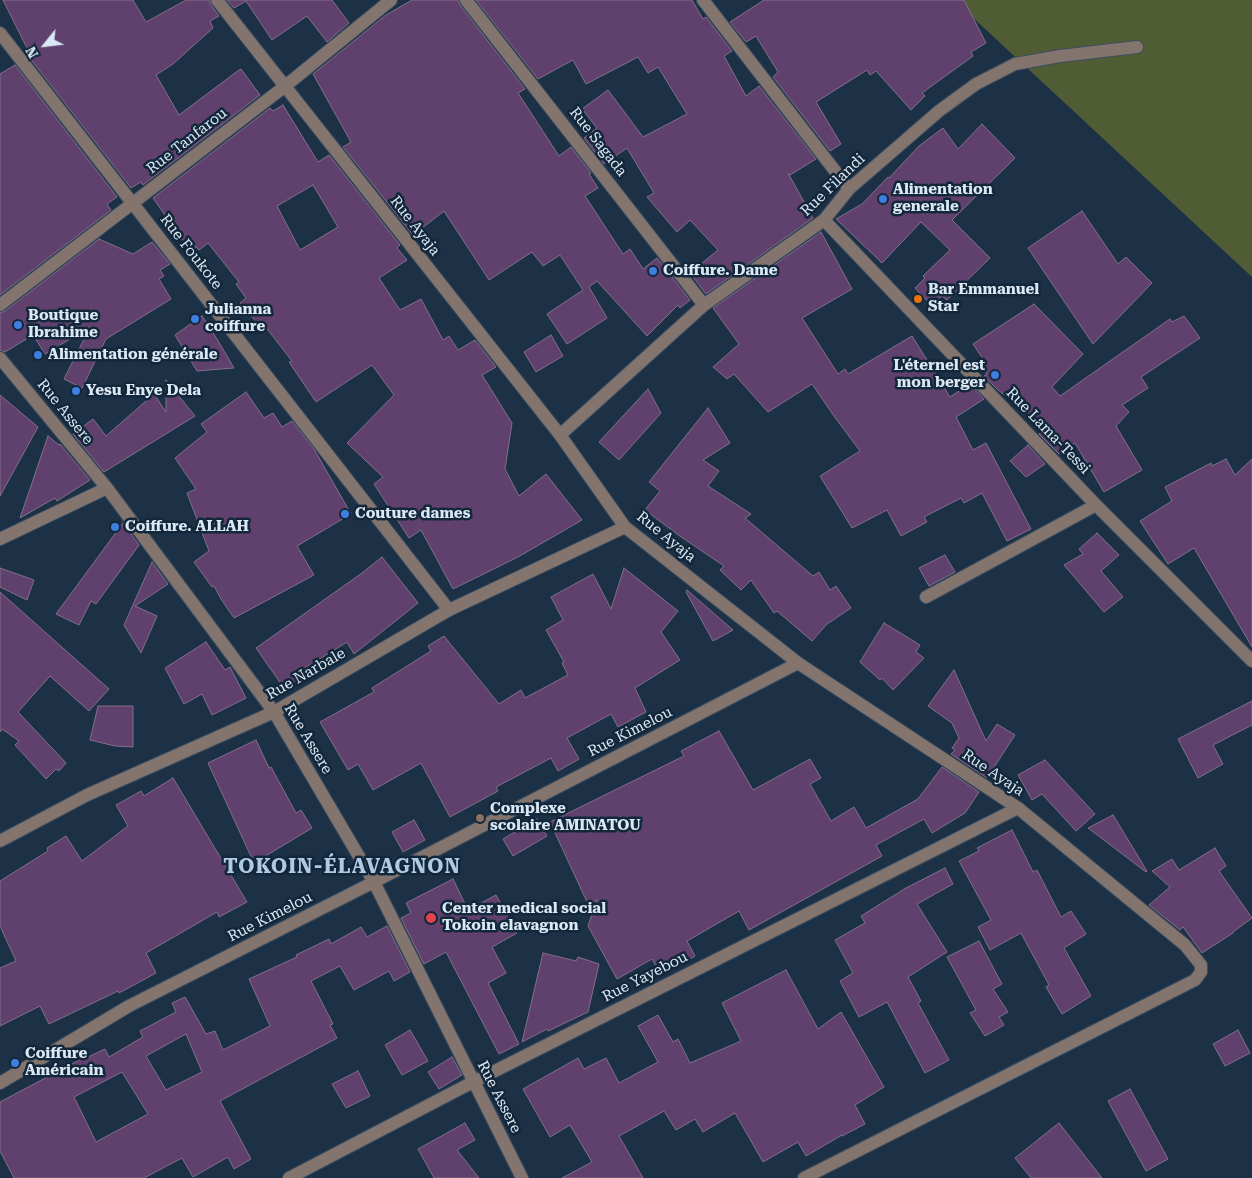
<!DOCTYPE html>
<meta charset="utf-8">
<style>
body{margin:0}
#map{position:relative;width:1252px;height:1178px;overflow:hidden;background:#1d3146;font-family:"Roboto Serif",serif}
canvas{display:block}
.north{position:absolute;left:20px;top:20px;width:50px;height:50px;-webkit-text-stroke:4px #13273b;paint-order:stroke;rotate:241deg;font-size:14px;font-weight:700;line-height:20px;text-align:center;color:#dbe8f5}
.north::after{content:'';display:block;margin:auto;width:18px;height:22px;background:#dbe8f5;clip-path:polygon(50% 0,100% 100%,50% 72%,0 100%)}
</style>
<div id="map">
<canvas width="1252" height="1178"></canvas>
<div class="north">N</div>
</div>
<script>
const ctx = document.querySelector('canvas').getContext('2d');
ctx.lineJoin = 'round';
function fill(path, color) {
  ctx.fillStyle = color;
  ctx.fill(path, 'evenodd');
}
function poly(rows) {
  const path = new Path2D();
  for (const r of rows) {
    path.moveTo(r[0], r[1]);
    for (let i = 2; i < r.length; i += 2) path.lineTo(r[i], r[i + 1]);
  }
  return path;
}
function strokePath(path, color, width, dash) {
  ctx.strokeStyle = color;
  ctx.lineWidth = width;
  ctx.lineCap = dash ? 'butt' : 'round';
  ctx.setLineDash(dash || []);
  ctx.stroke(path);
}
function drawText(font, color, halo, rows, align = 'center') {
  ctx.font = font + ' "Roboto Serif",serif';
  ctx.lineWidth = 5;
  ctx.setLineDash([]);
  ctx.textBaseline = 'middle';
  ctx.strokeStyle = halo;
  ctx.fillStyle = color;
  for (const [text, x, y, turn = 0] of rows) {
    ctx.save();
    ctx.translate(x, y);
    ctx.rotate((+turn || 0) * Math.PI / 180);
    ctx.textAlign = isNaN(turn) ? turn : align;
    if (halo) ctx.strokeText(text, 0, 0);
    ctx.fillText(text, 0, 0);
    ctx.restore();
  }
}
const green = poly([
 [954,0,1252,0,1252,277]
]);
const building = poly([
 [3,0,133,0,146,22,186,0,209,0,211,5,219,16,210,21,213,28,173,64,156,75,179,115,239,70,241,69,260,95,143,185,141,182,131,188,29,57,31,56,3,0],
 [227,0,332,0,349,23,327,42,307,16,272,40,246,1,234,8,227,0],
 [412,0,458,0,460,5,525,89,518,93,559,156,571,147,591,173,589,174,598,188,585,196,623,254,630,249,643,269,657,258,690,300,680,308,678,305,647,336,597,281,589,287,607,318,567,344,547,314,583,290,560,255,543,266,532,252,489,280,444,211,413,235,343,147,351,142,313,74,386,15,412,0],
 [476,0,692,0,703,19,706,17,732,51,724,56,746,96,759,86,816,159,790,175,788,173,813,218,706,294,690,273,718,250,690,220,677,232,647,197,654,193,627,148,604,164,584,138,597,128,582,109,608,90,643,137,687,114,658,67,648,73,638,57,586,84,573,60,538,79,476,0],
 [764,0,964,0,986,43,971,52,973,56,922,93,925,96,911,110,876,71,870,75,867,70,816,102,841,144,830,151,773,77,778,72,756,36,746,42,730,22,764,0],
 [15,65,117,197,107,204,111,210,0,295,0,74,15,65],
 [283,105,318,162,329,155,400,245,397,248,407,260,379,278,400,310,421,299,443,340,449,336,458,350,475,340,496,367,482,375,512,423,505,469,519,496,546,474,582,520,518,557,453,589,421,530,409,538,374,484,383,477,347,443,394,395,372,365,316,402,289,362,292,361,261,321,258,324,240,303,246,298,236,284,239,282,208,243,199,250,196,247,192,250,173,229,174,228,153,198,270,108,273,111,283,105],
 [313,185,338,227,300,250,277,206,313,185],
 [982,124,1015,158,952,220,990,258,947,300,942,296,932,306,915,288,925,278,923,276,950,250,921,222,882,263,836,219,862,204,888,177,889,178,919,146,943,128,958,149,982,124],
 [1082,211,1118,264,1126,257,1152,283,1093,344,1028,248,1082,211],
 [821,232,852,289,802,318,838,374,845,369,848,374,912,336,950,397,970,384,984,399,956,417,973,450,986,443,1031,529,1007,541,982,493,964,503,961,498,924,517,927,522,901,536,887,510,852,528,820,476,860,451,834,416,812,384,768,412,734,374,727,379,713,367,739,344,713,308,821,232],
 [99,239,133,254,152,242,170,264,160,270,164,276,159,279,171,299,106,339,82,388,64,379,90,327,45,354,33,335,5,352,0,350,0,313,5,311,99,239],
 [1034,304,1083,354,1052,387,1060,396,1170,319,1172,322,1184,316,1200,338,1141,377,1148,388,1122,405,1129,412,1116,426,1142,470,1104,492,1075,443,1059,454,1039,434,1046,427,998,390,984,376,987,374,980,367,985,362,973,344,1034,304],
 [202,316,217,339,234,368,197,371,175,335,202,316],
 [551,335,563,356,536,372,524,352,551,335],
 [166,380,195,416,104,472,73,434,93,419,106,436,154,394,166,412,166,380],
 [648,389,661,413,619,460,599,442,648,389],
 [246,392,264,418,273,413,282,427,292,421,314,449,351,514,297,546,314,575,234,618,221,599,214,586,212,587,194,562,209,551,187,493,196,489,175,458,207,432,201,424,246,392],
 [0,395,38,427,0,496,0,395],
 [708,408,730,443,703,460,719,471,708,486,751,514,745,518,813,576,819,572,830,590,836,586,851,608,827,624,812,641,777,611,774,613,751,580,741,590,720,570,724,566,677,534,645,510,660,491,649,482,708,408],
 [48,436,59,445,60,444,90,480,57,501,55,498,20,518,48,436],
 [1028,445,1045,464,1026,477,1010,461,1028,445],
 [1226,459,1235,475,1252,459,1252,647,1194,548,1168,564,1140,521,1172,501,1165,487,1211,463,1212,466,1226,459],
 [123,523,139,545,96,604,91,601,79,625,56,614,123,523],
 [1097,533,1119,555,1101,571,1123,597,1104,612,1064,565,1083,554,1079,549,1097,533],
 [945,555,955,572,929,586,919,568,945,555],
 [382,557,418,603,354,654,347,642,300,671,304,678,286,691,256,648,362,573,382,557],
 [152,562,168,584,135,606,157,616,141,653,124,625,152,562],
 [0,568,34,580,27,600,0,587,0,568],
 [624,568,678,611,661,632,680,660,635,688,646,712,618,727,611,714,567,738,579,759,558,771,551,758,496,787,498,791,450,817,421,763,373,790,358,764,348,770,320,722,374,692,372,688,431,651,428,646,444,636,499,704,521,690,525,698,568,675,562,663,564,662,546,630,563,620,551,597,593,574,611,609,624,568],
 [687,590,733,630,713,641,686,592,687,590],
 [0,592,109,689,89,711,50,676,18,712,66,763,59,771,56,769,46,779,15,745,19,741,2,729,0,732,0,592],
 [884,623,920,645,916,652,924,658,893,690,882,678,880,680,860,662,884,623],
 [206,642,225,670,230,667,246,698,212,715,202,694,184,704,165,668,206,642],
 [954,670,986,741,997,724,1015,735,987,778,951,754,955,750,952,748,959,738,952,723,928,706,954,670],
 [1252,701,1252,725,1213,745,1223,764,1198,778,1178,739,1252,701],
 [98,706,133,706,133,747,115,746,90,740,98,706],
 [719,731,753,790,810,759,821,778,810,784,831,821,854,807,866,828,918,799,942,767,979,792,965,813,932,833,924,819,876,845,882,856,749,930,739,911,687,941,695,956,661,975,652,959,617,979,588,926,597,900,588,904,550,822,684,756,681,751,719,731],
 [256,740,269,768,271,767,296,813,301,810,312,828,254,863,208,763,256,740],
 [1045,760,1095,814,1076,831,1042,794,1032,800,1018,775,1045,760],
 [173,778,247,902,219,917,217,912,146,953,156,973,119,993,118,991,49,1024,40,1006,0,1026,0,968,16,961,0,926,0,881,48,851,47,848,66,836,82,861,128,826,116,805,141,791,144,796,173,778],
 [1113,815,1147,871,1146,872,1088,828,1113,815],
 [537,819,547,836,513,856,503,839,537,819],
 [414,820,425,840,403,852,392,832,414,820],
 [1012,830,1033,872,1037,870,1061,917,1071,911,1086,934,1064,948,1091,996,1062,1014,1046,987,1049,985,1021,933,990,950,978,927,991,920,959,861,979,851,977,848,1012,830],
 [1215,848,1226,866,1219,871,1252,918,1233,932,1233,933,1202,953,1183,927,1180,930,1149,905,1170,887,1152,871,1172,859,1179,870,1215,848],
 [945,868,953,884,917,904,947,952,908,977,921,1001,918,1003,949,1060,925,1073,887,1002,859,1017,840,981,853,973,835,940,865,923,861,916,906,888,945,868],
 [453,879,468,910,496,895,517,933,492,947,506,973,488,983,519,1044,499,1054,446,952,424,964,401,918,411,913,406,903,453,879],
 [387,926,410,972,394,981,389,971,354,990,340,966,311,981,333,1024,330,1025,337,1038,220,1101,251,1159,234,1169,228,1157,193,1177,182,1158,144,1178,14,1178,0,1151,0,1102,85,1057,86,1058,105,1049,109,1057,143,1037,140,1031,176,1012,172,1003,185,997,206,1034,215,1031,223,1050,270,1026,249,979,297,957,296,955,329,939,331,944,361,927,367,937,387,926],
 [186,1034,202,1072,166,1090,146,1056,186,1034],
 [122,1072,148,1114,96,1142,74,1097,122,1072],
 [979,941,1002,984,993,989,1008,1012,999,1017,1004,1025,985,1036,970,1013,976,1010,947,957,979,941],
 [543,953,576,961,578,957,599,964,588,1012,548,1031,547,1029,522,1042,543,953],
 [786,970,818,1029,841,1012,884,1087,855,1105,865,1124,842,1136,842,1135,806,1156,798,1142,763,1162,735,1113,703,1132,695,1119,676,1130,664,1111,619,1136,643,1178,562,1178,592,1162,570,1125,550,1137,523,1089,578,1058,584,1069,606,1058,619,1083,658,1062,638,1026,658,1015,673,1042,678,1039,690,1063,741,1041,722,1003,786,970],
 [410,1030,428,1061,402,1075,385,1045,410,1030],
 [1238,1030,1250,1053,1225,1066,1213,1044,1238,1030],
 [452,1057,462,1075,439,1089,428,1072,452,1057],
 [358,1071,370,1096,346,1108,332,1084,358,1071],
 [1130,1089,1168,1159,1146,1171,1108,1101,1130,1089],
 [465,1123,475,1140,457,1150,479,1178,434,1178,418,1149,465,1123],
 [1059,1123,1102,1178,1031,1178,1015,1158,1059,1123]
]);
const minor = poly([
 [217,0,560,435,625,527,798,663,1018,808,1185,945,1201,965,1201,972,1195,980,804,1178],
 [466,0,704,305],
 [703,0,849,189],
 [0,33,449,610],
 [824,220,1096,505,1252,661],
 [0,305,284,87,391,0],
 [0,358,107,488,274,712,374,882,522,1178],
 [560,435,704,305,824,220,849,189,939,111,976,84,1015,64,1060,56,1137,47],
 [0,539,107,488],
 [926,597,1096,505],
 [0,841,87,795,274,712,449,610,625,527],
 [0,1083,129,1006,374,882,798,663],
 [289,1178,473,1082,1018,808]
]);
const markers = [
 [883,199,5,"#3f7fe0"],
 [653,271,5,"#3f7fe0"],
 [918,299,5,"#e8710a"],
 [195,319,5,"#3f7fe0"],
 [18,325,5,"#3f7fe0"],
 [38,355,5,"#3f7fe0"],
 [995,375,5,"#3f7fe0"],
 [76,391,5,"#3f7fe0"],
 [345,514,5,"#3f7fe0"],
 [115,527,5,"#3f7fe0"],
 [480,818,5,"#8d6e63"],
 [431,918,6,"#e0444e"],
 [15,1063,5,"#3f7fe0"]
];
const streetNames = [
 ["Rue Tanfarou",187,141,-38],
 ["Rue Sagada",598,142,52],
 ["Rue Filandi",833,185,-44],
 ["Rue Ayaja",415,226,52],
 ["Rue Foukote",191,252,52],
 ["Rue Assere",65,412,51],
 ["Rue Lama-Tessi",1048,431,46],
 ["Rue Ayaja",666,537,39],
 ["Rue Narbale",306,674,-30],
 ["Rue Kimelou",630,732,-27],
 ["Rue Assere",308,739,59],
 ["Rue Ayaja",993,773,34],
 ["Rue Kimelou",270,917,-27],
 ["Rue Yayebou",645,977,-27],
 ["Rue Assere",499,1097,63]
];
const poiNames = [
 ["Alimentation",893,190],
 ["generale",893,207],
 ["Coiffure. Dame",663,271],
 ["Bar Emmanuel",928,290],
 ["Star",928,307],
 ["Julianna",205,310],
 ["coiffure",205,327],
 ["Boutique",28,316],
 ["Ibrahime",28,333],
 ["Alimentation générale",48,355],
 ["L'éternel est",985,366,"right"],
 ["mon berger",985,383,"right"],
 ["Yesu Enye Dela",86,391],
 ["Couture dames",355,514],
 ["Coiffure. ALLAH",125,527],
 ["Complexe",490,809],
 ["scolaire AMINATOU",490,826],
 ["Center medical social",442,909],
 ["Tokoin elavagnon",442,926],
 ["Coiffure",25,1054],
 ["Américain",25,1071]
];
const districtNames = [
 ["TOKOIN-ÉLAVAGNON",342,867]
];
fill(green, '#505d34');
fill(building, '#60416d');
strokePath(building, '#826f8a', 1);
strokePath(minor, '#3b4e62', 14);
strokePath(minor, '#83756e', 12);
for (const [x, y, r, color] of markers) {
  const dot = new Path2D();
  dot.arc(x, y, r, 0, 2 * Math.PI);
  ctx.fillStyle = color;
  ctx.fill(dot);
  strokePath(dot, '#13273b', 2);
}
drawText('15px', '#dbe8f5', '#13273b', streetNames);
drawText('bold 15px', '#dbe8f5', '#13273b', poiNames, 'left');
ctx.letterSpacing = '1px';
drawText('bold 20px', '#b1cae4', '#13273b', districtNames);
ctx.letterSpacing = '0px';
</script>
